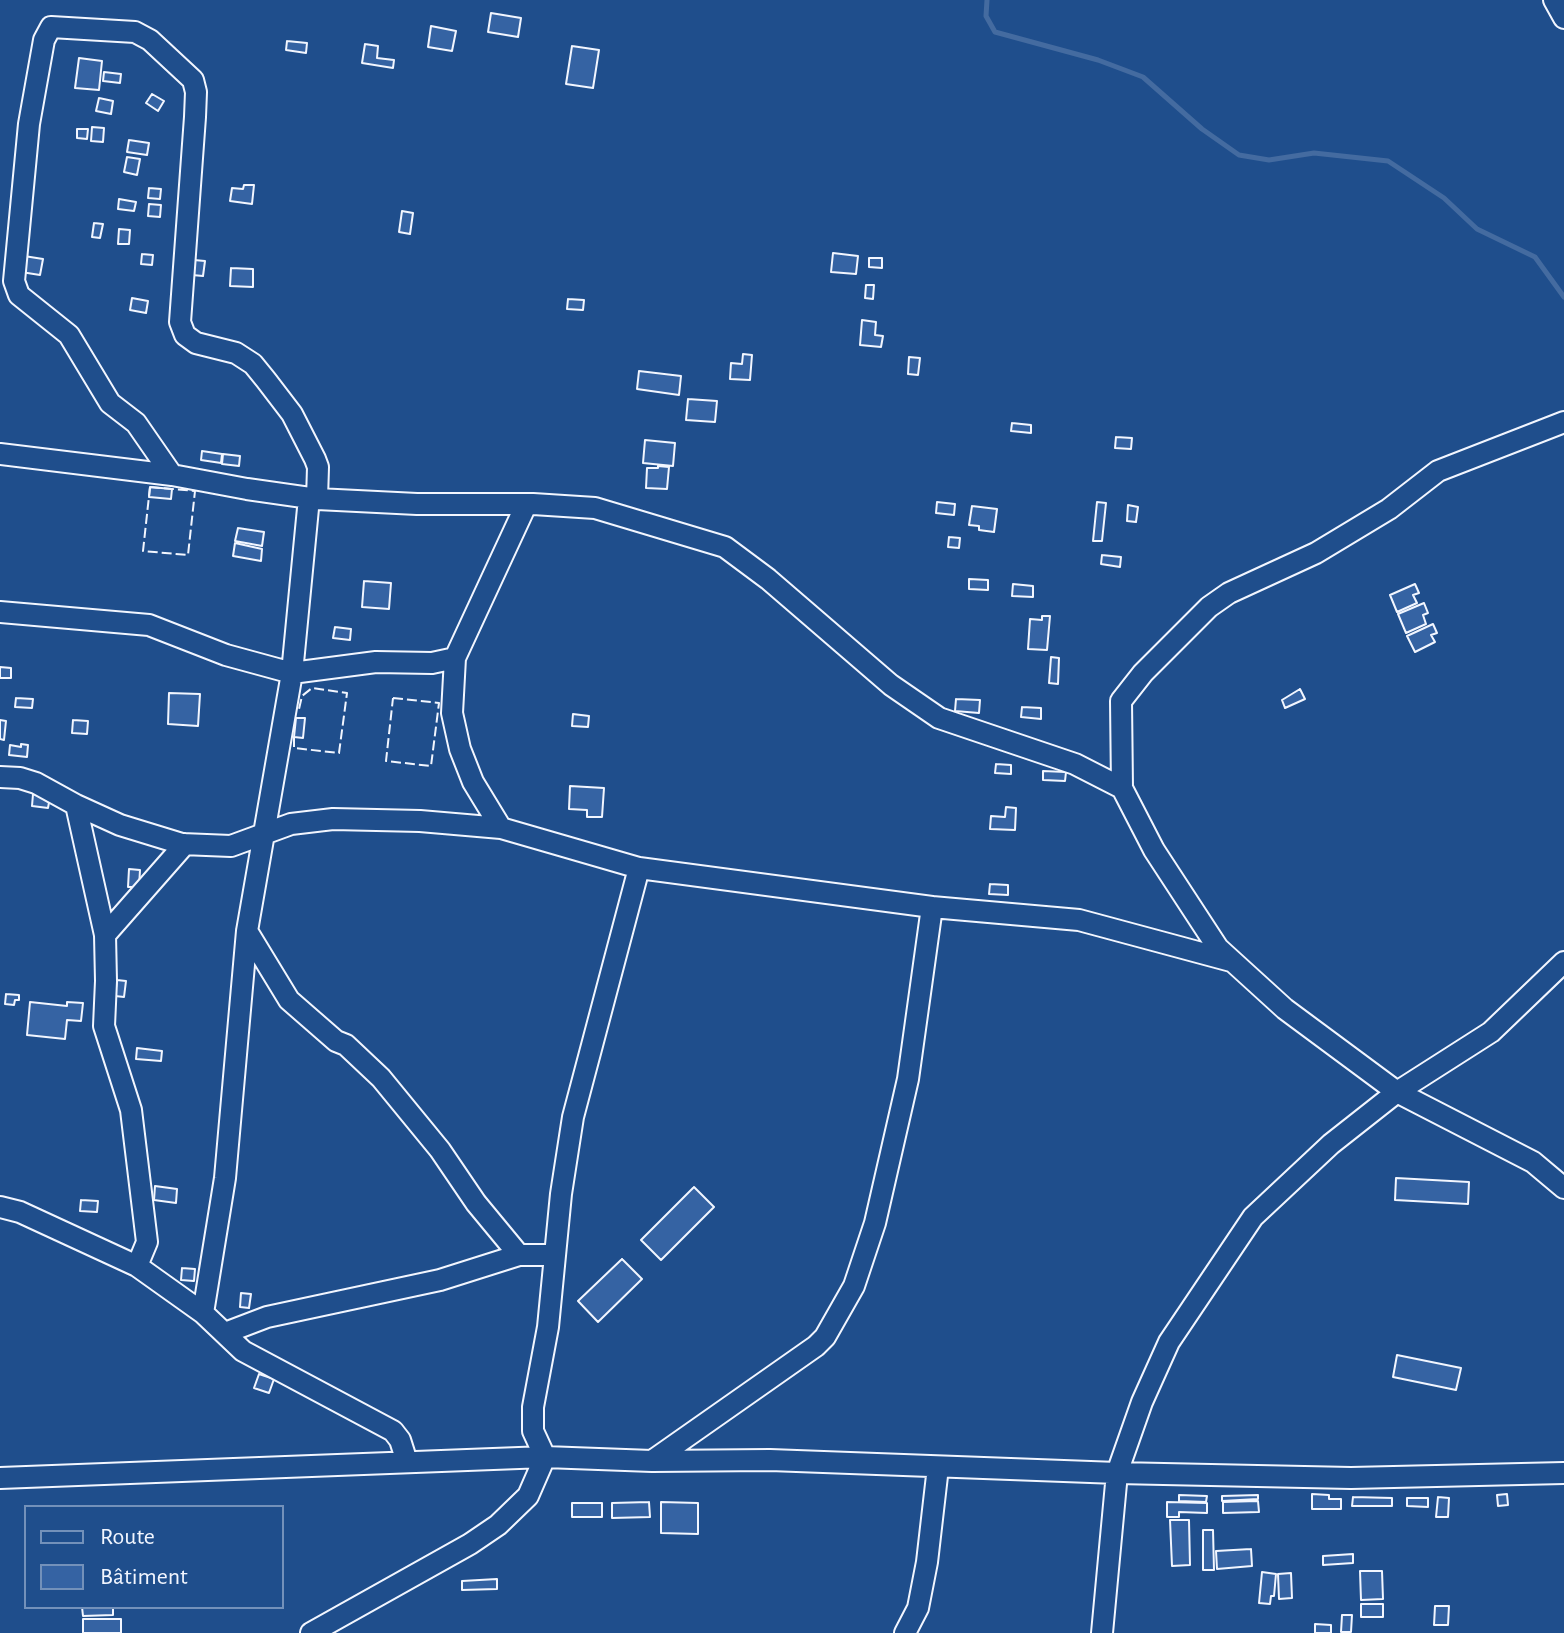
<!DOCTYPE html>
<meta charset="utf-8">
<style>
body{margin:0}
#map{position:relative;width:1564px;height:1633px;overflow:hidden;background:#1f4e8c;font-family:"Alegreya Sans",sans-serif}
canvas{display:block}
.legend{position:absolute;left:24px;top:1505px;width:260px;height:104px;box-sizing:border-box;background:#1f4e8c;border:2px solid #7391ba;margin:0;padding:10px 14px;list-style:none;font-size:24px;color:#f2f6ff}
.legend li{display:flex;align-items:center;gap:16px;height:40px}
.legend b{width:40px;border:2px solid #7391ba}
</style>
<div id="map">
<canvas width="1564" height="1633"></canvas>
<ul class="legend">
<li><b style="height:10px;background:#1f4e8c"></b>Route</li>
<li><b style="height:22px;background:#3563a3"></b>Bâtiment</li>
</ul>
</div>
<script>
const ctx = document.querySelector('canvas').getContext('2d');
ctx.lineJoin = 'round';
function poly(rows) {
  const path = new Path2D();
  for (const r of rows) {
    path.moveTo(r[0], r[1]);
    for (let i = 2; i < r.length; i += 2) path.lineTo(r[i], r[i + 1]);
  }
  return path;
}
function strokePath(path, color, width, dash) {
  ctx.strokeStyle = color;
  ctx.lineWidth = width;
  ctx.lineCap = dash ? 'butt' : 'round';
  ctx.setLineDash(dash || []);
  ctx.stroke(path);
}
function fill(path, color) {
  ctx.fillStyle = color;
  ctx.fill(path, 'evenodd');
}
const stream = poly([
 [987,0,986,16,995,32,1098,60,1143,77,1202,129,1239,155,1269,160,1314,153,1388,161,1444,198,1477,229,1535,257,1564,297]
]);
const building = poly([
 [491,13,521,18,518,37,488,32,491,13],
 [431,26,456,31,452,51,428,47,431,26],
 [287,41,307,43,306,53,286,50,287,41],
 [365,44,378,46,377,58,394,60,393,68,362,63,365,44],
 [572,46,599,50,593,88,566,84,572,46],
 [79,58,102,61,99,90,75,88,79,58],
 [104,72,121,74,120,83,103,81,104,72],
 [152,94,164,101,158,111,146,103,152,94],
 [99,98,113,101,111,114,96,111,99,98],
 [92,127,104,128,103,142,91,141,92,127],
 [77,129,88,129,87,139,77,138,77,129],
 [129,140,149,143,147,155,127,152,129,140],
 [127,157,140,159,137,175,124,172,127,157],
 [244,185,254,185,252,204,230,201,232,188,243,189,244,185],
 [149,188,161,189,160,199,148,198,149,188],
 [119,199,136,202,134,211,118,209,119,199],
 [149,204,161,205,160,217,148,216,149,204],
 [402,211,413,213,410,234,399,232,402,211],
 [94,223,103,224,100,238,92,237,94,223],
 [119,229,130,230,129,244,118,244,119,229],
 [833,253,858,256,856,274,831,272,833,253],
 [142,254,153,255,152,265,141,264,142,254],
 [24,256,43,259,40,275,21,272,24,256],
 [869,258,882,258,882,268,869,267,869,258],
 [194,260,205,261,203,276,192,275,194,260],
 [231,268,253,269,253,287,230,286,231,268],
 [866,285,874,285,873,299,865,298,866,285],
 [132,298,148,301,146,313,130,310,132,298],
 [568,299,584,300,583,310,567,309,568,299],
 [862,320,876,322,875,335,883,336,881,347,860,345,862,320],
 [743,354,752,355,750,380,730,379,731,363,742,364,743,354],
 [909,357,920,358,918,375,908,374,909,357],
 [639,371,681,376,679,395,637,389,639,371],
 [688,399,717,401,715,422,686,420,688,399],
 [1012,423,1031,425,1031,433,1011,431,1012,423],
 [1116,437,1132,438,1131,449,1115,448,1116,437],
 [645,440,675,443,673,466,643,463,645,440],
 [202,451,222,454,221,463,201,460,202,451],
 [223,454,240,456,239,466,222,464,223,454],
 [658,466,669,467,667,489,646,488,647,468,658,468,658,466],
 [150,487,172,489,171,499,149,497,150,487],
 [937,502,955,504,954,515,936,513,937,502],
 [1097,502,1106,503,1102,541,1093,541,1097,502],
 [1128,505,1138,507,1136,522,1127,521,1128,505],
 [972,506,997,509,994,532,979,530,979,526,969,525,972,506],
 [238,528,264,532,262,546,235,541,238,528],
 [949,537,960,538,959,548,948,547,949,537],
 [235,543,262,549,261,561,233,556,235,543],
 [1102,555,1121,557,1120,567,1101,564,1102,555],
 [969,579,988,580,988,590,969,589,969,579],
 [364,581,391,583,389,609,362,607,364,581],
 [1013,584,1033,586,1033,597,1012,596,1013,584],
 [1415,584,1419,593,1413,595,1417,603,1397,612,1390,595,1415,584],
 [1424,603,1428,613,1423,615,1426,624,1406,633,1398,614,1424,603],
 [1042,616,1050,616,1047,650,1028,649,1030,619,1042,620,1042,616],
 [1433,624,1437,633,1431,635,1435,642,1415,652,1407,636,1433,624],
 [335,627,351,629,350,640,333,638,335,627],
 [1051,657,1059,658,1058,684,1049,683,1051,657],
 [0,667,11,668,11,678,0,678,0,667],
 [1300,689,1305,699,1285,708,1282,700,1300,689],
 [169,693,200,694,198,726,168,724,169,693],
 [16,698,33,699,32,708,15,707,16,698],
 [956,699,980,700,979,713,955,711,956,699],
 [1022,707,1041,708,1041,719,1021,717,1022,707],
 [573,714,589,716,588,727,572,726,573,714],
 [296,718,305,718,303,738,294,737,296,718],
 [0,720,6,721,4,740,0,739,0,720],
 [73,720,88,721,87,734,72,733,73,720],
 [21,744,28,745,27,757,9,755,10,745,21,747,21,744],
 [996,764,1011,765,1011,774,995,773,996,764],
 [1043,771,1066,772,1065,781,1043,780,1043,771],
 [570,786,604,788,602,817,587,817,587,810,569,809,570,786],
 [33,794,50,797,48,808,32,806,33,794],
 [1006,807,1016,808,1015,830,990,829,991,816,1005,817,1006,807],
 [129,869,140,870,139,887,128,887,129,869],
 [990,884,1008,885,1008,895,989,894,990,884],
 [117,980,126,981,124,997,115,996,117,980],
 [6,994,19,995,19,1000,15,1000,14,1005,5,1004,6,994],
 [30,1002,67,1006,67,1002,83,1003,81,1021,67,1020,65,1039,27,1035,30,1002],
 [137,1048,162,1051,161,1061,136,1059,137,1048],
 [1396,1178,1469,1182,1468,1204,1395,1200,1396,1178],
 [155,1186,177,1189,176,1203,154,1200,155,1186],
 [694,1187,714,1207,661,1260,641,1240,694,1187],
 [81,1200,98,1201,97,1212,80,1211,81,1200],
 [622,1259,642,1279,598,1322,578,1301,622,1259],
 [182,1268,195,1269,194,1281,181,1280,182,1268],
 [241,1293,251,1294,249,1308,240,1307,241,1293],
 [1397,1355,1461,1368,1456,1390,1393,1377,1397,1355],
 [259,1374,274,1379,269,1393,254,1388,259,1374],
 [1312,1494,1329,1495,1329,1499,1341,1499,1341,1509,1312,1509,1312,1494],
 [1507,1494,1508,1505,1498,1506,1497,1495,1507,1494],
 [1179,1495,1207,1496,1206,1502,1179,1501,1179,1495],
 [1258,1495,1258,1499,1222,1501,1222,1496,1258,1495],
 [1353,1497,1392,1498,1392,1506,1352,1506,1353,1497],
 [1438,1497,1449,1498,1448,1517,1436,1517,1438,1497],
 [1407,1498,1428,1498,1428,1507,1407,1506,1407,1498],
 [1258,1501,1259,1512,1223,1513,1223,1502,1258,1501],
 [649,1502,650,1517,612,1518,612,1503,649,1502],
 [661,1502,698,1503,698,1534,661,1533,661,1502],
 [1167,1502,1207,1503,1207,1513,1179,1512,1179,1517,1167,1517,1167,1502],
 [572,1503,602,1503,602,1517,572,1517,572,1503],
 [1170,1520,1189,1520,1190,1565,1172,1566,1170,1520],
 [1203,1530,1213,1530,1214,1570,1203,1570,1203,1530],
 [1251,1549,1252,1566,1217,1569,1216,1551,1251,1549],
 [1353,1554,1353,1563,1323,1565,1323,1556,1353,1554],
 [1360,1571,1382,1571,1383,1599,1361,1600,1360,1571],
 [1262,1572,1276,1574,1274,1596,1271,1596,1270,1604,1259,1603,1262,1572],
 [1291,1573,1292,1598,1279,1599,1278,1574,1291,1573],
 [497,1579,497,1589,462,1590,462,1581,497,1579],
 [1361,1604,1383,1604,1383,1617,1361,1617,1361,1604],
 [1435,1606,1449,1606,1448,1625,1434,1625,1435,1606],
 [82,1607,113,1607,113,1615,83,1616,82,1607],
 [1342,1615,1352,1615,1351,1632,1341,1632,1342,1615],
 [83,1619,121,1619,121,1633,83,1633,83,1619],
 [1315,1624,1331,1625,1331,1633,1315,1633,1315,1624]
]);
const minor = poly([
 [1554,0,1564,18],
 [0,454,172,475,247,489,317,499,417,504,533,504,595,508,725,547,768,579,891,685,939,718,1075,764,1122,788,1154,850,1218,948,1285,1009,1397,1092,1533,1162,1564,1188],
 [172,475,136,423,110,403,69,335,19,295,14,281,29,124,44,40,51,27,135,32,150,40,193,80,196,92,195,117,180,322,185,335,196,343,236,353,253,364,266,380,292,414,315,459,318,467,317,499],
 [309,498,292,673,247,931,289,1000,336,1041,346,1045,381,1078,440,1150,476,1203,519,1255,555,1255],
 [0,612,149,625,226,655,292,673,376,662,432,663,455,658,526,505],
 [455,658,452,713,460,749,473,782,501,828],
 [0,777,20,778,36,783,76,805,120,825,182,844,231,846,291,824,333,819,420,821,501,828,639,868,932,907,1079,920,1231,961],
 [1122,788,1121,701,1143,673,1209,607,1229,593,1316,553,1389,509,1438,471,1564,422],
 [76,805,105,935,106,981,104,1026,131,1110,147,1242,137,1266],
 [105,935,185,844],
 [0,1207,20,1212,137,1266,203,1313,243,1351,393,1431,400,1440,407,1462],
 [203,1313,225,1178,247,931],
 [225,1333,267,1317,440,1280,519,1255],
 [652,1461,816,1346,825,1337,854,1286,875,1223,908,1079,932,907],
 [0,1478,545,1457,652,1461,770,1460,1117,1473,1351,1478,1564,1473],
 [311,1633,470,1544,498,1525,528,1496,545,1457,533,1431,533,1407,548,1327,561,1194,573,1117,639,868],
 [905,1633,918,1608,927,1562,938,1467],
 [1102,1633,1117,1473,1142,1402,1169,1342,1253,1217,1331,1144,1397,1092,1491,1032,1564,962]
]);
const fence = poly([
 [150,487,195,491,188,555,143,551,150,487],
 [393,698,439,703,431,766,386,761,393,698],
 [294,737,294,748,339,753,347,693,312,688,302,696,299,709]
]);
strokePath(stream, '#446ba0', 5);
fill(building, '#3563a3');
strokePath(building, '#f2f6ff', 2);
strokePath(minor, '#f2f6ff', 24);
strokePath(minor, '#1f4e8c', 20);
strokePath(fence, '#f2f6ff', 2, [10, 4]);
</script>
